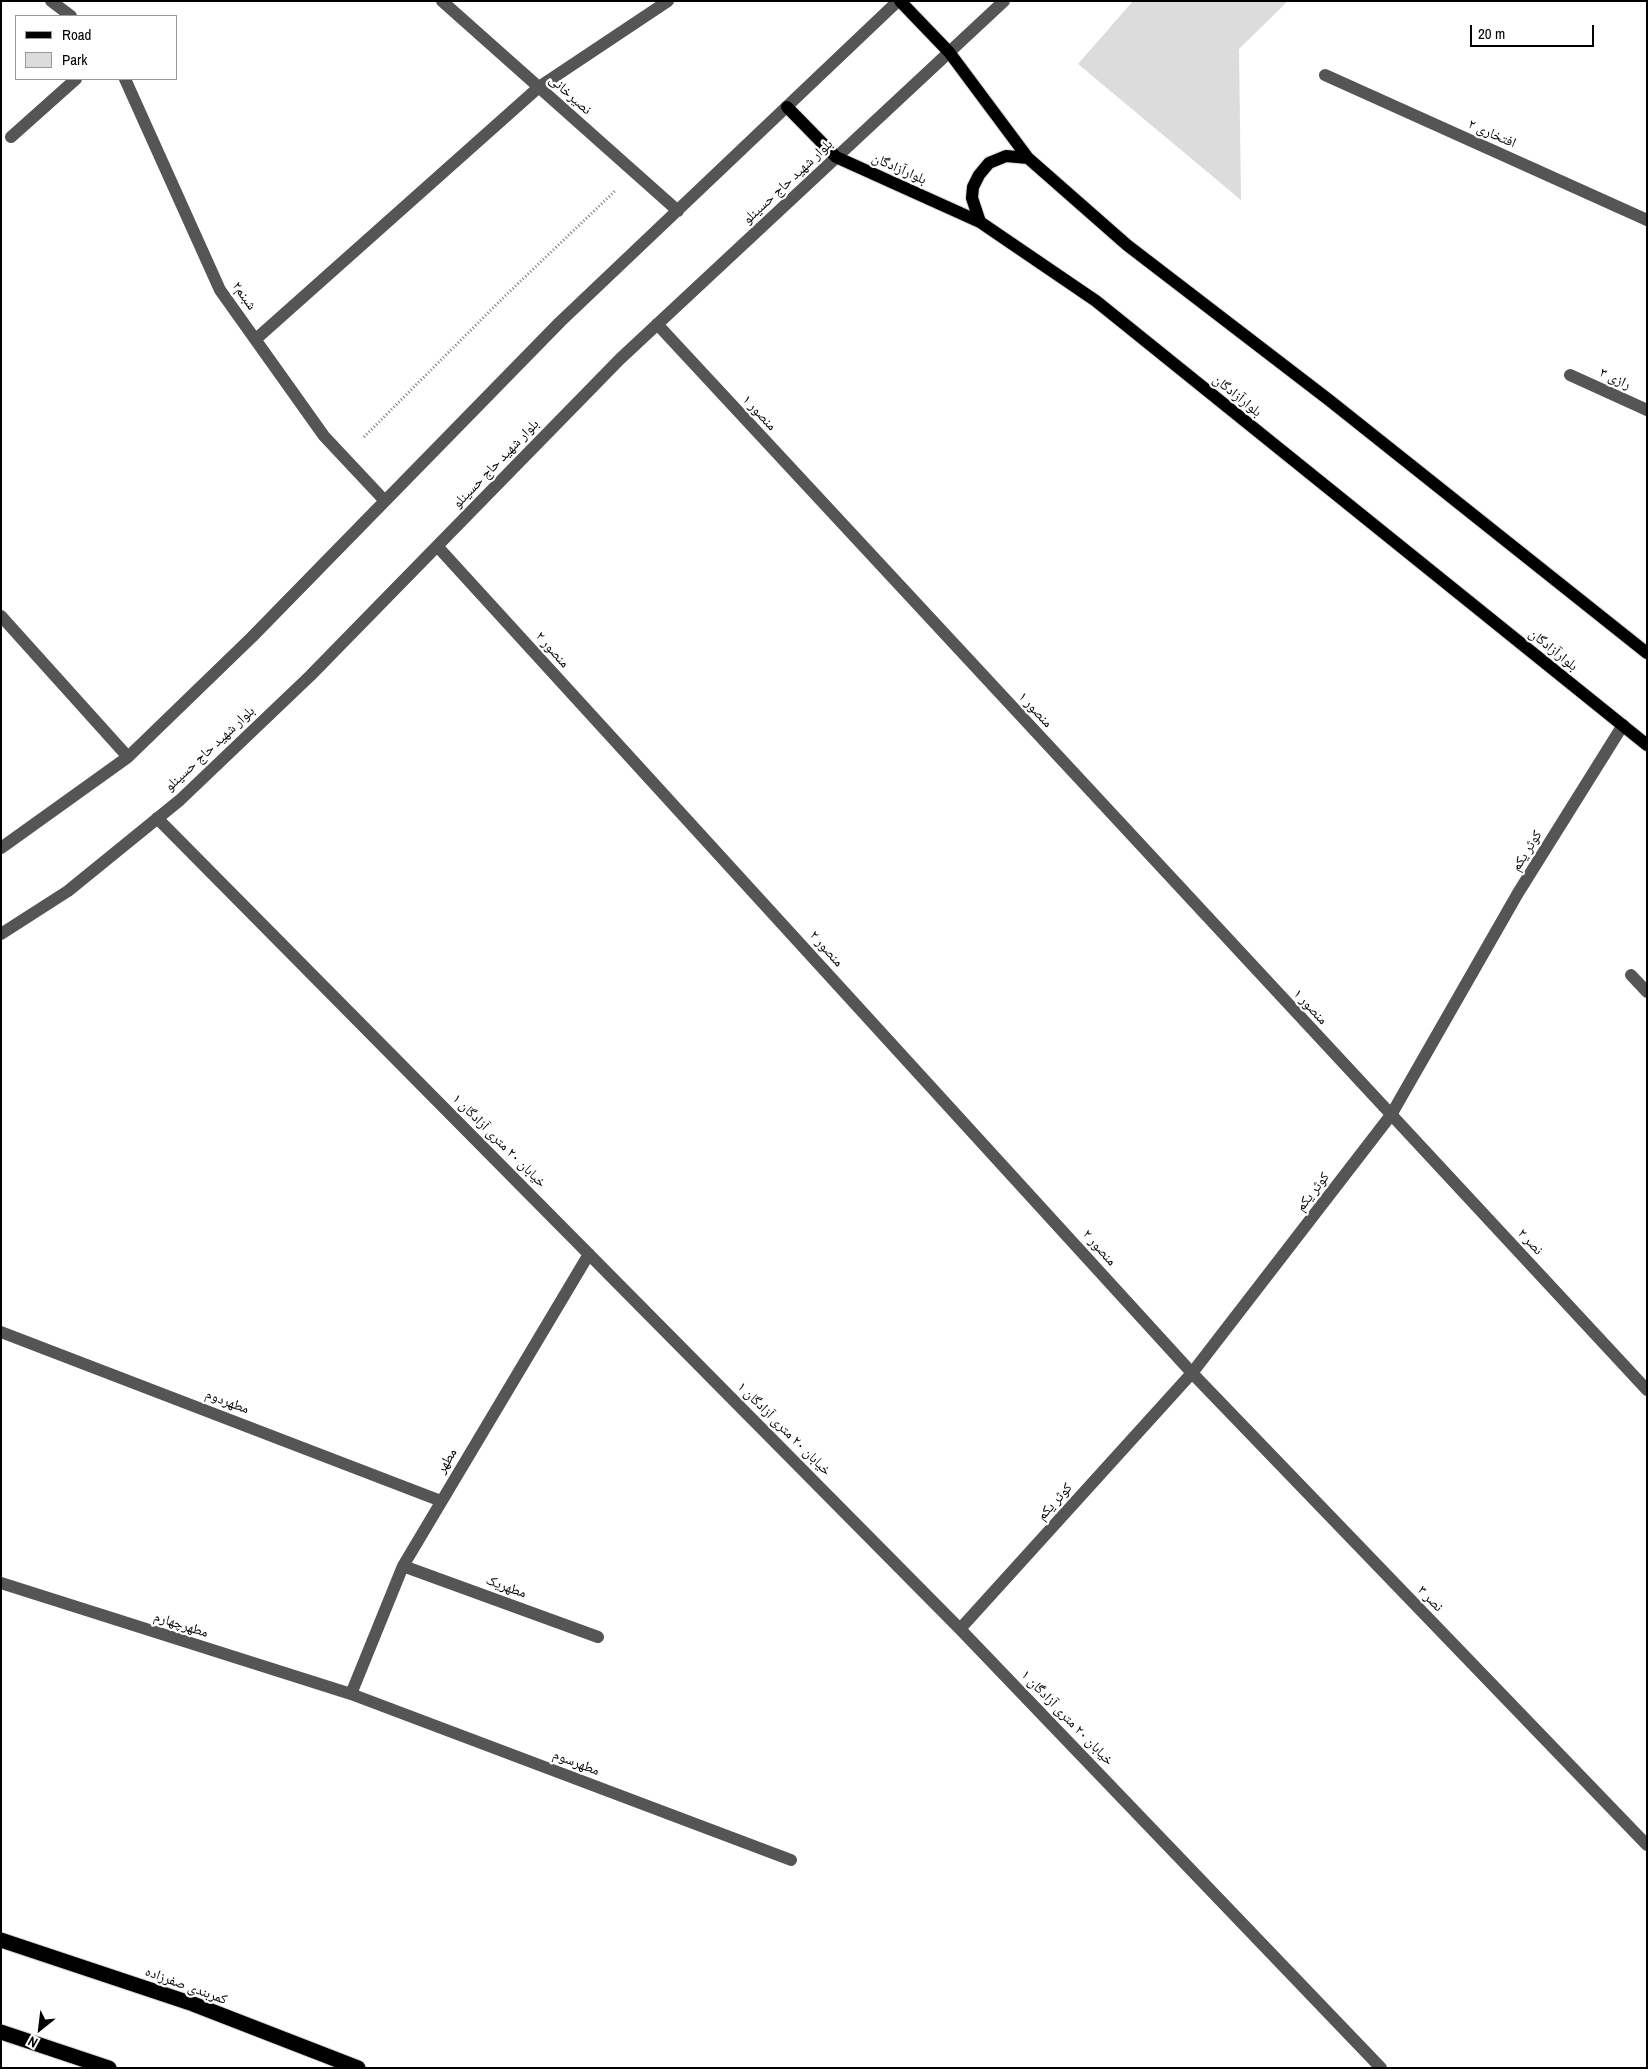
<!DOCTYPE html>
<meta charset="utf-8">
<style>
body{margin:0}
#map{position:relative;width:1648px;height:2069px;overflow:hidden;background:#fff;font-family:"Archivo Narrow",sans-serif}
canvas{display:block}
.frame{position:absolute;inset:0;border:2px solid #000;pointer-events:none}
.legend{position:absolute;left:15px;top:15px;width:162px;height:65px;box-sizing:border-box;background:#fff;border:1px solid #999;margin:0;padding:6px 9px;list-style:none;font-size:15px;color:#000}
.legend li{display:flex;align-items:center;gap:10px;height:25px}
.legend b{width:25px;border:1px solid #999}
.north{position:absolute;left:15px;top:2004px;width:50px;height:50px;-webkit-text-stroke:4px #fff;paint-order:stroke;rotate:209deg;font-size:14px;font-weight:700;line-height:20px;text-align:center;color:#000}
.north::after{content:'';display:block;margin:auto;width:18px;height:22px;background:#000;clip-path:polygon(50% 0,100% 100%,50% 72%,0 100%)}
.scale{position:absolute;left:1470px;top:25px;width:124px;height:22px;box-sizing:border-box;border:2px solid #000;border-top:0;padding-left:6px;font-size:15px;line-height:18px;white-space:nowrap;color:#000;-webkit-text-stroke:4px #fff;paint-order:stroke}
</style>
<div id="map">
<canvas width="1648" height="2069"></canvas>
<div class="frame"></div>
<ul class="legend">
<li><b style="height:6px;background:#000"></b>Road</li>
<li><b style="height:14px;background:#dcdcdc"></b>Park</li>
</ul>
<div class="north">N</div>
<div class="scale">20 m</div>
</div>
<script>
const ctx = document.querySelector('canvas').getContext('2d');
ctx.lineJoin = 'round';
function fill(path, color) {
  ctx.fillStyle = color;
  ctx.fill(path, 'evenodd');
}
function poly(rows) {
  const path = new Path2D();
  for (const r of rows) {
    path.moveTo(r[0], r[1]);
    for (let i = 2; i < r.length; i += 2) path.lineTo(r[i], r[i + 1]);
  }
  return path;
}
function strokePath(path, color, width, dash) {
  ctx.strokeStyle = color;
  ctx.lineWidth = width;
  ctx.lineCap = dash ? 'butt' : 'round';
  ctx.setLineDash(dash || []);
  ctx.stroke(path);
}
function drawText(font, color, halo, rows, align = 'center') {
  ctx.font = font + ' "Archivo Narrow","Noto Naskh Arabic",sans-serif';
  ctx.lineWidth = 4.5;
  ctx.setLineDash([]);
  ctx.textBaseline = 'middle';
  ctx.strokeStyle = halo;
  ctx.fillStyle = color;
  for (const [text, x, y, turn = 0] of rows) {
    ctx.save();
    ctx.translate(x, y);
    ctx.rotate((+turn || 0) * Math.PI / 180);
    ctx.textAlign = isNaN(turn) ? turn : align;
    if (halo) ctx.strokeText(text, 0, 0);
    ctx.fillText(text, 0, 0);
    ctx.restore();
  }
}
const green = poly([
 [1133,1,1288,1,1239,49,1241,200,1078,64]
]);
const path = poly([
 [364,437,505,296,615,191]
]);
const minor = poly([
 [51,1,71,16],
 [442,1,678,211],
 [1325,75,1647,220],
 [125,79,220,290,324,436,385,501],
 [11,137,76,79],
 [657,324,1647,1390],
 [256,339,539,87,668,1],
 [1570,375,1647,410],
 [437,546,1192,1373,1647,1845],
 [1,616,128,757],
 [157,818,960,1629,1381,2068],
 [1,848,128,757,252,637,560,322,898,1],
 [1,934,68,891,180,800,310,676,620,359,1004,1],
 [1631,975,1647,992],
 [1,1332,441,1501],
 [403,1566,598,1637],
 [1,1583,351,1694,791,1860],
 [960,1629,1192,1373,1391,1115,1518,893,1623,725],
 [351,1694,403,1566,589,1254]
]);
const major = poly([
 [900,1,949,52,1028,158,1127,245,1329,400,1647,653],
 [787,107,836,157,980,222,1096,301,1647,745],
 [980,222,972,198,973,187,979,175,989,163,1006,156,1028,158]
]);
const highway = poly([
 [1,1940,193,2004,358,2068],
 [1,2032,109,2068]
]);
const streetNames = [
 ["نصیرخانی",570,95,42],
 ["افتخاری ۲",1492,134,24],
 ["بلوارآزادگان",899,169,24],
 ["بلوار شهید حاج حسینلو",788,182,-43],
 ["شبنم۲",244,296,55],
 ["رازی ۳",1615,379,25],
 ["بلوارآزادگان",1237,396,39],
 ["منصور ۱",759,413,47],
 ["بلوار شهید حاج حسینلو",496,464,-46],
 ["منصور ۲",552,650,48],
 ["بلوارآزادگان",1553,650,39],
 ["منصور ۱",1035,710,47],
 ["بلوار شهید حاج حسینلو",210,749,-43],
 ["کوثر یکم",1527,851,-58],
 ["منصور ۲",826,949,48],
 ["منصور ۱",1310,1007,47],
 ["۱ خیابان ۲۰ متری آزادگان",499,1141,45],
 ["کوثر یکم",1313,1192,-52],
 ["نصر ۲",1530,1242,47],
 ["منصور ۲",1099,1248,48],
 ["مطهردوم",227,1402,21],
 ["۱ خیابان ۲۰ متری آزادگان",784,1429,45],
 ["مطهر",447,1461,-59],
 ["کوثر یکم",1055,1502,-48],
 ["مطهریک",506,1587,20],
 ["نصر ۳",1430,1599,46],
 ["مطهرچهارم",181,1625,18],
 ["۱ خیابان ۲۰ متری آزادگان",1067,1718,46],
 ["مطهرسوم",576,1763,21],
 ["کمربندی صفرزاده",186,1986,20]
];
fill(green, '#dcdcdc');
strokePath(major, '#dbdbdb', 14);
strokePath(highway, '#dbdbdb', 17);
strokePath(path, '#777', 3, [1, 2.5]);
strokePath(minor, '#555', 12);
strokePath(major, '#000', 12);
strokePath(highway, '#000', 15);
drawText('14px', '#000', '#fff', streetNames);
</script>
